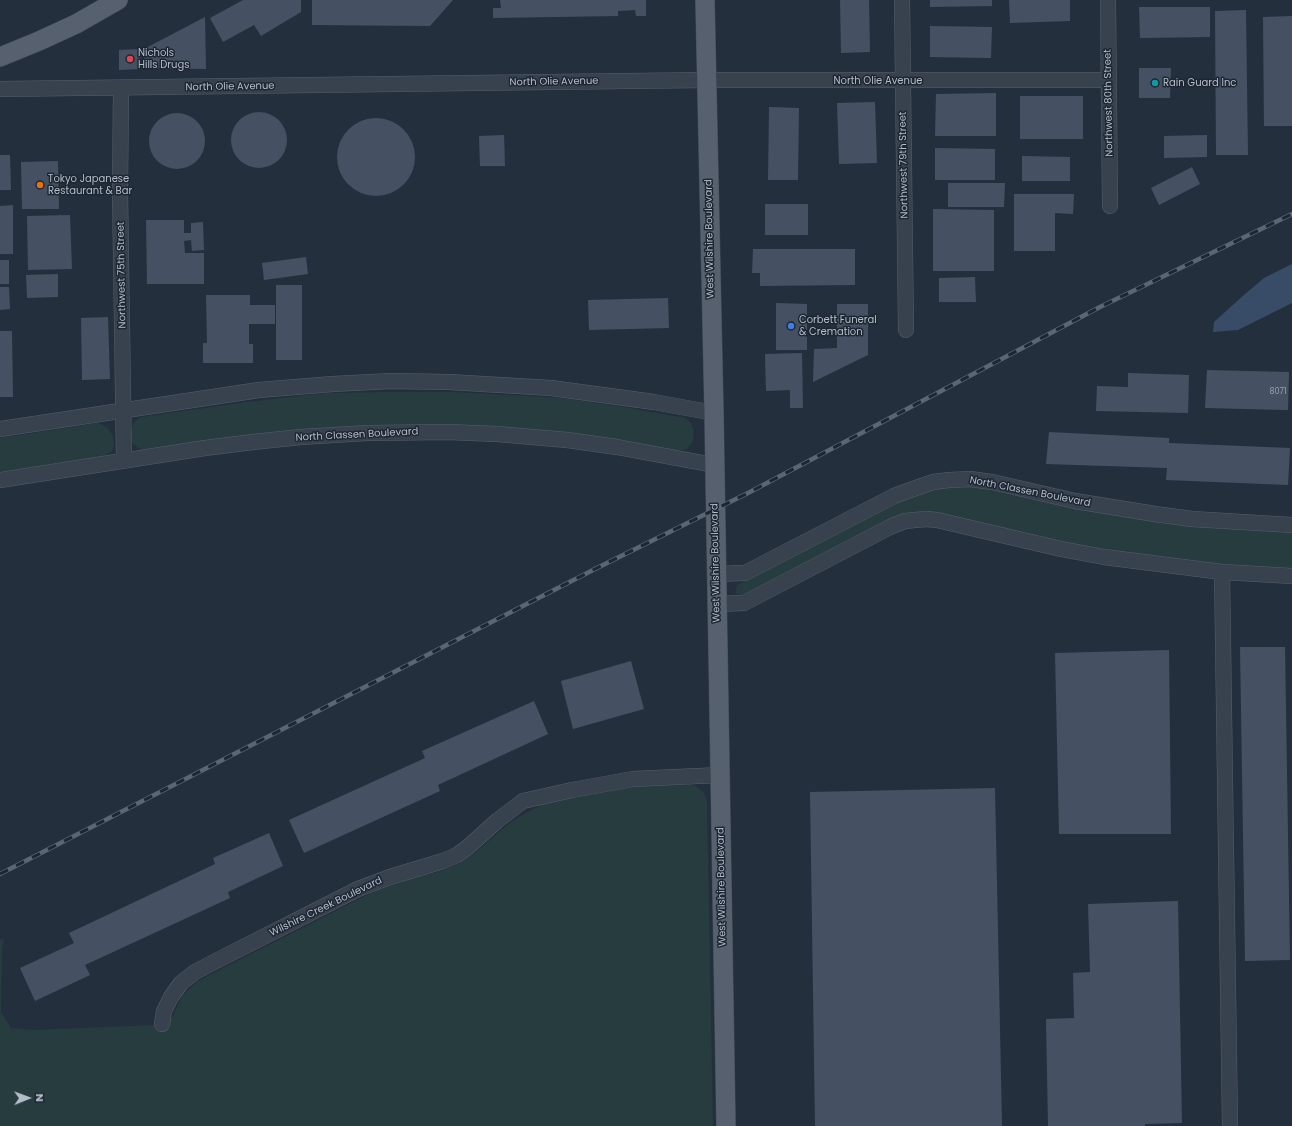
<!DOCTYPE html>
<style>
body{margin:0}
#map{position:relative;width:1292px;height:1126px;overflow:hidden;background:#242f3e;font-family:Poppins,sans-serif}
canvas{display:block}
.north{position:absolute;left:8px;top:1078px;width:40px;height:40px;-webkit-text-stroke:3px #1d2633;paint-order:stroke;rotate:89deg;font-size:11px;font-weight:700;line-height:16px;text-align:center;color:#b4bcc9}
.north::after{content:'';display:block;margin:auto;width:14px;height:18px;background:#b4bcc9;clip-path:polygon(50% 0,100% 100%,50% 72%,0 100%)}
</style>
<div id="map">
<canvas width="1292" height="1126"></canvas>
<div class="north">N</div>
</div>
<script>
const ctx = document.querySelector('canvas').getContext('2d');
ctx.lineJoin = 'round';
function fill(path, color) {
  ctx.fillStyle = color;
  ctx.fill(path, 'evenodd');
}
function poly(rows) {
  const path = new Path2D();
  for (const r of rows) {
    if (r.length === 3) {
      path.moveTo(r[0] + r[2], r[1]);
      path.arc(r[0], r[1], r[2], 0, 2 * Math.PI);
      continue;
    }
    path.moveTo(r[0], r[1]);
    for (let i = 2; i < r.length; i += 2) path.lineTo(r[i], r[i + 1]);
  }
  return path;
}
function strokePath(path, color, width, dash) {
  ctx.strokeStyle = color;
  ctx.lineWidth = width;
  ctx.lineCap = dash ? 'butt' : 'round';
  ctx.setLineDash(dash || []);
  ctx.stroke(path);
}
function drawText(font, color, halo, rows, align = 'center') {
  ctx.font = font + ' Poppins,sans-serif';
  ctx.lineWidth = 3;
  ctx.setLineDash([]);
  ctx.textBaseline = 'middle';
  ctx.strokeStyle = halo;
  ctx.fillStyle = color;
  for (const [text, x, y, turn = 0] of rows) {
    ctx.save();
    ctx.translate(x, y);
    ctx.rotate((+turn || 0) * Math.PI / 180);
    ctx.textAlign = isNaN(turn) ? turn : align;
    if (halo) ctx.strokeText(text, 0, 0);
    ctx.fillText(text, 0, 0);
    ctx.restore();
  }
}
const green = poly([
 [384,392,457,392,562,398,624,407,685,418,691,423,694,432,693,441,687,449,677,451,535,431,147,452,138,448,132,443,130,436,134,422,141,417,247,402,325,393],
 [98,423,108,428,113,436,114,444,112,451,104,456,0,472,0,438],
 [971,486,1073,508,1131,518,1245,530,1292,533,1292,569,1227,565,1133,554,1051,541,911,513,900,515,742,595,735,593,737,585,908,497,934,488],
 [690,785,696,786,704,793,707,801,713,1126,0,1126,0,940,4,938,2,949,1,1012,11,1028,33,1030,157,1025,166,1022,173,1016,182,996,198,981,373,892,413,878,441,871,458,864,473,854,511,822,524,814,550,801,613,786]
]);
const water = poly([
 [1292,264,1292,303,1238,330,1213,332,1214,322,1245,294,1264,278]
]);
const building = poly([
 [243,0,301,0,301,12,261,36,254,25,223,42,210,18],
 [312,0,453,0,430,26,312,25],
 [500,0,646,0,646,16,636,16,635,10,618,11,618,16,493,18,493,8,501,8],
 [840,0,869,0,870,52,841,53],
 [930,0,992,0,992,6,930,7],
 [1009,0,1070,0,1070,21,1010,23],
 [1139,7,1210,7,1210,37,1140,38],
 [1246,10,1248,155,1216,155,1215,11],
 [1292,16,1292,126,1264,126,1263,17],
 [205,17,206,69,144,68,144,49],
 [930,26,992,27,991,58,930,57],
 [140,49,141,69,119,70,119,50],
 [1139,68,1171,68,1170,98,1139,98],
 [996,93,996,136,935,136,936,94],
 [1020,96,1083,96,1083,139,1020,139],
 [875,102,877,163,839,164,837,103],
 [769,107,799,108,798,180,768,180],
 [259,140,28],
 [177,141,28],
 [376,157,39],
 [504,135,505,166,480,166,479,136],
 [1207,135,1207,157,1164,158,1164,136],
 [935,148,995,149,995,180,935,180],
 [0,155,10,155,11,190,0,190],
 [1022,156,1070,157,1070,181,1022,181],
 [58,161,59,209,22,209,21,162],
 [1192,167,1200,184,1159,205,1151,188],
 [948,183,1005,183,1004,207,948,207],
 [1014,194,1074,194,1073,214,1055,213,1055,251,1014,251],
 [765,204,808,204,808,235,765,235],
 [13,205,13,254,0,254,0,206],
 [933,209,994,210,994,271,933,271],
 [70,215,72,269,28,270,27,216],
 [146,220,184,220,184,233,191,233,191,223,203,222,204,250,192,251,191,240,184,241,185,253,204,253,204,284,147,284],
 [753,249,855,249,855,285,760,286,760,273,752,273],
 [306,257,308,274,264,280,262,263],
 [0,260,9,260,9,284,0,284],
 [58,274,58,297,27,298,26,275],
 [975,277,976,302,939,302,939,278],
 [276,285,302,285,302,360,276,360],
 [0,287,9,287,10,309,0,310],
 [206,295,250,295,250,305,275,305,275,324,249,324,249,344,253,344,253,363,203,363,203,343,207,343],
 [668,298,669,328,589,330,588,300],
 [776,303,807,304,807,350,776,350],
 [837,304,868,304,868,355,813,382,814,349,837,348],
 [108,317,110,379,82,380,81,318],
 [0,331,12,331,13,397,0,397],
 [802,353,803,408,790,408,790,390,766,391,765,354],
 [1207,370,1289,372,1288,410,1205,408],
 [1128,373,1189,375,1188,413,1096,411,1097,386,1128,387],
 [1049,432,1169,438,1169,443,1290,448,1288,485,1166,480,1167,468,1046,464],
 [1240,647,1285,647,1290,960,1245,961],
 [1169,650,1171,834,1059,834,1055,653],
 [631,661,644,709,573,729,561,681],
 [534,701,548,734,438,785,440,791,304,853,289,820,425,758,422,751],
 [995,788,1002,1126,815,1126,810,792],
 [269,833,283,866,228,892,230,898,85,965,90,975,35,1001,20,968,74,943,69,933,215,864,213,858],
 [1178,901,1182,1123,1145,1124,1145,1126,1048,1126,1046,1019,1074,1018,1073,973,1090,972,1088,904]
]);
const minor = poly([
 [902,0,906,330],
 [1108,0,1110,206],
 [121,88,120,192,124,461],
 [0,89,707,80,1108,80],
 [0,429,259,390,333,384,391,381,449,382,551,388,654,402,714,413],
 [0,480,205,448,253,442,301,437,367,433,448,432,497,434,567,440,617,447,714,465],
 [1222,572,1230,1126],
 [716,574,745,573,894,496,913,489,933,482,949,480,970,479,992,482,1075,501,1155,514,1192,519,1292,525],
 [717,604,744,603,890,527,905,521,926,519,937,520,1061,549,1104,557,1222,572,1292,576],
 [162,1024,164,1011,171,997,181,983,195,972,216,961,358,889,390,877,443,861,457,855,468,847,498,820,523,801,572,790,633,779,720,775]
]);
const major = poly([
 [705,0,714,413,726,1126],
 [0,57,39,41,76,24,118,0]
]);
const rail = poly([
 [0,874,595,569,748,493,1100,307,1292,214]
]);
const markers = [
 [130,59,4,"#e0444e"],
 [1155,83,4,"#0f9aa8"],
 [40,185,4,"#e8710a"],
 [791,326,4,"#3f7fe0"]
];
const numberNames = [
 ["8071",1278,392]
];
const poiNames = [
 ["Nichols",138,53],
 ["Hills Drugs",138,65],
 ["Rain Guard Inc",1163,83],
 ["Tokyo Japanese",48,179],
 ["Restaurant & Bar",48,191],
 ["Corbett Funeral",799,320],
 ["& Cremation",799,332]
];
const streetNames = [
 ["North Olie Avenue",878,81],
 ["North Olie Avenue",554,82,-1],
 ["North Olie Avenue",230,87,-1],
 ["Northwest 80th Street",1109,103,-91],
 ["Northwest 79th Street",904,165,-91],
 ["West Wilshire Boulevard",710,239,-91],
 ["Northwest 75th Street",122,275,-91],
 ["North Classen Boulevard",357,435,-3],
 ["North Classen Boulevard",1030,492,11],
 ["West Wilshire Boulevard",716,563,-91],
 ["West Wilshire Boulevard",722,887,-91],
 ["Wilshire Creek Boulevard",326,907,-26]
];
fill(green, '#263c3f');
fill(water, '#394c67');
fill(building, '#455162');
strokePath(minor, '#565f6c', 16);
strokePath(major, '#414a57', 20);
strokePath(minor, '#38414e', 15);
strokePath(major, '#56606e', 19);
strokePath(rail, '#5a6575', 4.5);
strokePath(rail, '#1d2633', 3, [9]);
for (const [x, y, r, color] of markers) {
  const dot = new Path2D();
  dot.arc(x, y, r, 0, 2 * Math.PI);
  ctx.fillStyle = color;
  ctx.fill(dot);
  strokePath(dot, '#1d2633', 1.5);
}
drawText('8px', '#98a1af', null, numberNames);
drawText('10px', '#b4bcc9', '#1d2633', poiNames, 'left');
drawText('10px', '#b4bcc9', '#1d2633', streetNames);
</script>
